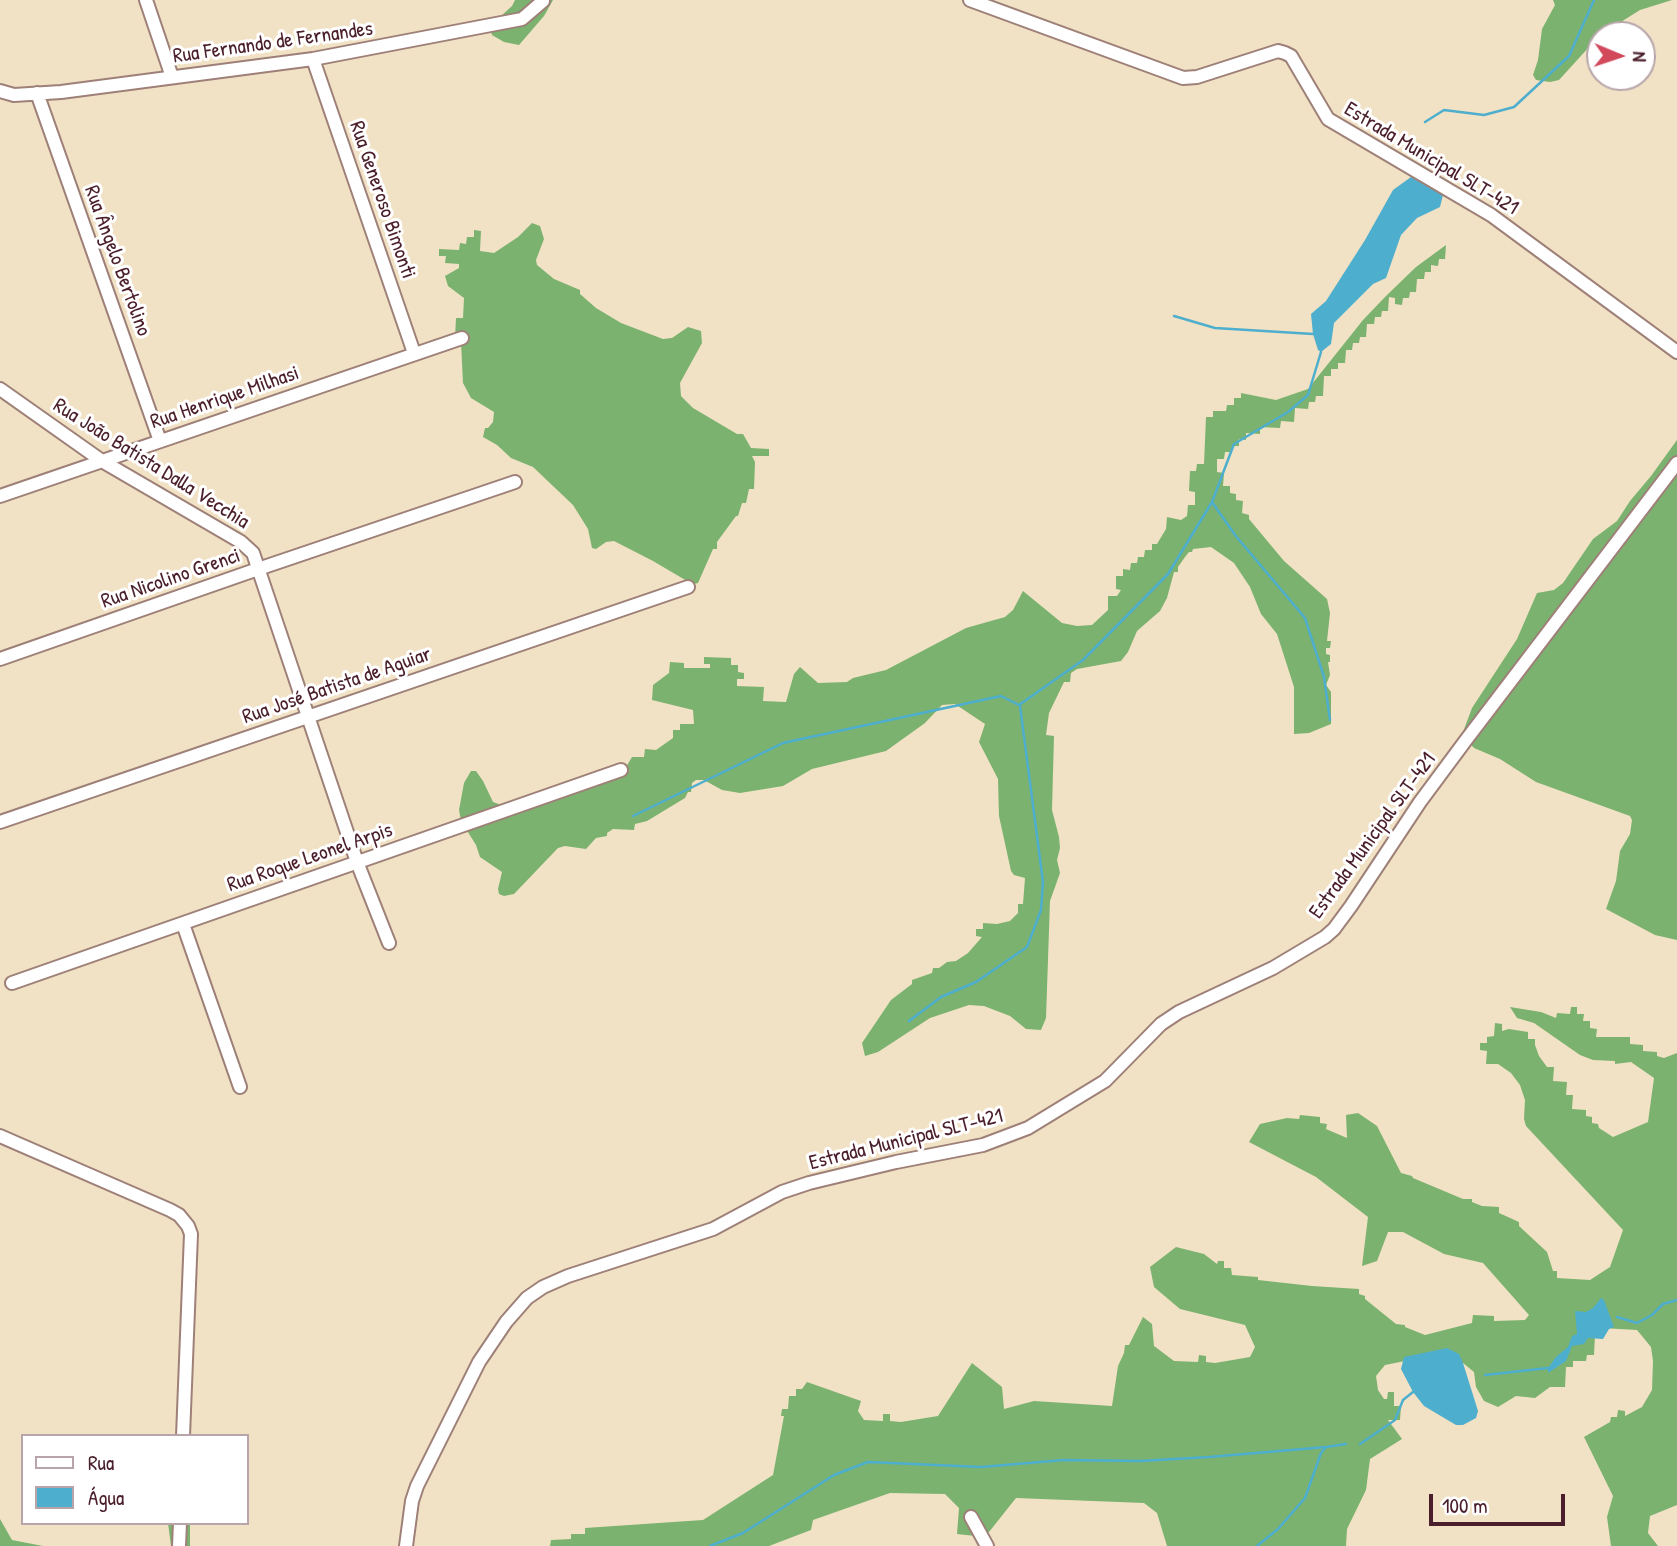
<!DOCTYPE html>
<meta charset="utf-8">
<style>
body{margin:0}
#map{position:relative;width:1677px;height:1546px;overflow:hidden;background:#f1e2c5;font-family:"Patrick Hand",sans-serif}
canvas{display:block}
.legend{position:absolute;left:21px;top:1434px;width:228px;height:91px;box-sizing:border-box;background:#fff;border:2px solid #b7a5aa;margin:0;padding:9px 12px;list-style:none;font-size:21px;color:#4a1f2b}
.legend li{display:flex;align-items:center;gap:14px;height:35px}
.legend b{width:35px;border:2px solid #b7a5aa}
.north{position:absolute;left:1586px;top:21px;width:70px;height:70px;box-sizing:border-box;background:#fff;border:2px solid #b7a5aa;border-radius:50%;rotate:92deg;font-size:19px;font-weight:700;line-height:28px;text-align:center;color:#4a1f2b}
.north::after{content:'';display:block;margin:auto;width:24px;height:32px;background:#d1495b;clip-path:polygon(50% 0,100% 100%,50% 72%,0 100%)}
.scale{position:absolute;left:1429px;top:1494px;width:136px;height:32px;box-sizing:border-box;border:4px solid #4a1f2b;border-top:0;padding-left:9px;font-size:21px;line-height:24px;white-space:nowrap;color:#4a1f2b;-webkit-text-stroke:5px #fff;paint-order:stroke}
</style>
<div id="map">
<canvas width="1677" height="1546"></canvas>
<ul class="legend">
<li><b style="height:9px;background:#fff"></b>Rua</li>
<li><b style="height:19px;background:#4eaecd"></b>Água</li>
</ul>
<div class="north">N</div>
<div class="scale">100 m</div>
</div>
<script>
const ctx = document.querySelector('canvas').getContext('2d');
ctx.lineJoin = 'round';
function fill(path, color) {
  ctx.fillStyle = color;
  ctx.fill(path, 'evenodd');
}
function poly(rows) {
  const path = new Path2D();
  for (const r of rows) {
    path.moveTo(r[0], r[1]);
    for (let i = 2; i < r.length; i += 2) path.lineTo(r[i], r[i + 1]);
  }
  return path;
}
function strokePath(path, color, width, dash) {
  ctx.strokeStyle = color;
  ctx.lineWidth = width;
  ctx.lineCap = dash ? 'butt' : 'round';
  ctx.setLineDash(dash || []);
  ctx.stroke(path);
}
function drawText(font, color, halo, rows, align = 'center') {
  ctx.font = font + ' "Patrick Hand",sans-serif';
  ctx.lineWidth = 6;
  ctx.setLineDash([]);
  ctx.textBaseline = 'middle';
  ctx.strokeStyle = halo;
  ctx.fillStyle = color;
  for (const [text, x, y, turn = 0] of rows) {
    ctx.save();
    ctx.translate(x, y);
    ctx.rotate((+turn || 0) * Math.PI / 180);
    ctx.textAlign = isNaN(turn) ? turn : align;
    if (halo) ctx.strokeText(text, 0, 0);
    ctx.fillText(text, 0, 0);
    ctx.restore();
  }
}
const forest = poly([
 [515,0,553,0,544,16,519,45,504,42,492,35,488,22,501,16,512,6],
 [1553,0,1672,0,1640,10,1600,35,1559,80,1550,82,1536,80,1533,75,1538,60,1542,29,1555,5],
 [532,223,540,226,544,239,536,260,537,265,554,279,580,290,580,294,596,308,621,323,663,339,672,338,688,327,701,331,702,343,680,383,681,396,693,408,737,434,743,434,751,448,769,449,769,456,752,456,755,462,754,489,749,489,746,503,742,503,738,516,736,516,717,542,717,549,713,549,698,583,694,584,687,581,653,561,614,541,606,542,596,549,592,548,588,529,573,505,533,467,511,458,497,445,483,437,485,428,488,428,493,422,494,412,471,398,463,383,461,342,455,338,456,318,463,318,464,298,448,286,445,276,459,268,459,264,445,263,446,256,439,256,439,249,459,250,460,243,466,244,467,237,474,237,474,230,481,231,480,251,494,253,518,237],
 [1446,245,1445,259,1439,259,1438,266,1431,265,1431,272,1425,272,1424,279,1417,279,1416,292,1410,292,1409,298,1403,298,1402,305,1395,304,1395,298,1389,297,1388,311,1382,311,1381,317,1375,317,1374,324,1367,324,1366,337,1360,337,1359,343,1353,343,1352,350,1346,350,1345,363,1338,363,1338,369,1331,369,1331,376,1324,376,1323,396,1316,396,1315,402,1309,402,1308,409,1295,408,1294,422,1281,421,1280,428,1260,427,1260,434,1246,433,1246,440,1239,439,1239,446,1232,446,1231,452,1225,452,1224,459,1217,459,1217,472,1224,473,1223,486,1230,486,1230,493,1236,494,1236,500,1243,501,1242,513,1249,515,1249,519,1284,561,1327,599,1330,613,1327,641,1331,641,1330,648,1326,648,1326,654,1330,655,1330,662,1328,662,1330,675,1326,685,1331,692,1331,724,1309,733,1294,734,1294,687,1277,634,1261,614,1250,587,1234,563,1211,547,1193,549,1192,552,1189,552,1185,557,1178,567,1178,572,1174,572,1167,598,1160,611,1137,631,1128,652,1121,661,1077,669,1071,673,1070,682,1064,682,1049,713,1046,735,1054,736,1052,810,1059,837,1060,848,1057,860,1060,873,1050,901,1046,1018,1041,1030,1026,1029,1010,1016,984,1006,969,1005,930,1018,878,1052,865,1056,862,1043,891,1000,912,984,912,980,932,973,933,968,939,968,947,962,956,961,968,953,982,937,976,936,976,929,983,929,983,923,997,924,1010,921,1018,913,1018,904,1023,904,1025,878,1014,875,1011,871,999,816,998,779,979,742,985,724,955,704,942,705,925,723,886,751,812,769,783,786,740,793,722,790,704,780,696,780,692,783,691,792,688,792,685,798,647,821,635,824,634,830,613,829,607,833,607,836,596,838,586,849,565,846,558,848,514,894,504,896,499,894,498,889,502,872,480,857,476,845,461,821,459,810,464,783,471,771,476,771,483,781,493,802,507,807,623,772,632,757,644,757,645,749,656,750,673,738,673,730,680,730,680,724,694,724,693,710,652,700,653,685,669,673,670,662,684,663,684,668,710,668,710,664,704,664,704,657,731,658,731,665,738,665,738,672,744,673,744,679,737,679,737,686,764,687,763,701,786,702,794,674,800,667,818,683,847,682,853,678,886,670,966,628,1005,617,1013,610,1023,591,1062,623,1077,626,1092,625,1108,610,1108,596,1117,596,1121,590,1116,589,1116,576,1123,576,1123,569,1130,570,1131,563,1137,563,1138,557,1144,557,1145,550,1152,550,1152,544,1157,544,1166,529,1167,517,1181,520,1187,516,1188,505,1195,505,1195,492,1189,491,1190,471,1196,471,1197,464,1204,464,1206,417,1213,417,1213,411,1226,411,1227,405,1234,405,1234,398,1241,398,1241,393,1276,400,1308,389,1363,320,1386,296,1416,267],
 [1677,440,1677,940,1655,935,1606,909,1616,881,1620,851,1630,834,1632,820,1630,816,1536,782,1500,759,1474,748,1464,737,1463,732,1472,708,1517,639,1537,593,1554,590,1563,583,1593,539,1617,521,1630,501,1651,476],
 [1510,1007,1541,1012,1556,1018,1557,1013,1570,1014,1571,1007,1577,1007,1577,1014,1584,1014,1583,1021,1590,1021,1590,1028,1597,1029,1596,1037,1630,1037,1630,1044,1643,1045,1643,1051,1657,1052,1657,1056,1664,1058,1677,1053,1677,1505,1650,1516,1648,1533,1658,1546,1611,1546,1607,1517,1613,1496,1584,1437,1610,1422,1611,1417,1617,1417,1618,1410,1625,1411,1625,1416,1642,1407,1652,1390,1653,1361,1651,1347,1637,1330,1602,1328,1595,1335,1594,1355,1587,1355,1586,1361,1573,1361,1573,1367,1566,1367,1565,1387,1550,1387,1535,1398,1516,1396,1498,1407,1484,1401,1476,1387,1474,1372,1463,1363,1420,1358,1385,1365,1376,1376,1378,1390,1384,1399,1387,1399,1388,1392,1394,1392,1394,1406,1401,1406,1400,1420,1388,1420,1402,1439,1370,1459,1366,1490,1347,1529,1346,1546,1167,1546,1157,1513,1144,1503,1016,1498,985,1537,957,1534,959,1508,945,1494,890,1493,813,1520,811,1530,769,1546,550,1546,551,1540,571,1539,571,1534,585,1534,585,1528,703,1520,773,1475,784,1416,781,1416,782,1409,788,1409,789,1396,796,1396,796,1389,802,1389,807,1382,861,1401,858,1411,864,1420,883,1421,883,1414,890,1414,890,1421,901,1422,938,1416,972,1363,1002,1387,1004,1409,1034,1401,1112,1406,1118,1366,1124,1353,1125,1345,1129,1345,1143,1317,1152,1324,1154,1346,1174,1361,1198,1362,1199,1355,1206,1356,1206,1362,1215,1363,1250,1357,1255,1347,1245,1325,1180,1309,1154,1287,1150,1267,1176,1247,1204,1254,1217,1264,1218,1261,1224,1261,1224,1268,1231,1268,1232,1275,1258,1277,1258,1280,1312,1286,1359,1289,1359,1294,1365,1296,1365,1299,1396,1324,1405,1325,1405,1327,1425,1335,1472,1323,1473,1315,1494,1316,1494,1321,1525,1320,1529,1315,1483,1263,1444,1254,1403,1232,1388,1232,1377,1261,1362,1266,1368,1217,1316,1177,1249,1142,1260,1124,1287,1118,1299,1119,1300,1115,1320,1117,1320,1123,1327,1124,1326,1129,1347,1138,1346,1115,1358,1113,1377,1126,1401,1173,1412,1176,1413,1178,1463,1199,1472,1199,1472,1202,1482,1206,1499,1207,1499,1213,1519,1222,1519,1226,1547,1252,1553,1271,1557,1271,1557,1278,1590,1280,1610,1267,1623,1230,1526,1126,1524,1119,1525,1100,1520,1085,1511,1073,1498,1064,1486,1064,1487,1051,1480,1050,1480,1043,1487,1043,1487,1037,1494,1036,1495,1023,1502,1024,1502,1031,1509,1029,1528,1032,1528,1039,1535,1039,1535,1045,1539,1056,1547,1067,1554,1067,1553,1081,1567,1082,1566,1095,1573,1095,1572,1109,1586,1110,1586,1116,1592,1117,1592,1123,1598,1124,1599,1128,1613,1137,1648,1122,1654,1078,1631,1062,1615,1064,1615,1061,1593,1060,1580,1055,1534,1023,1517,1018],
 [0,1519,12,1540,43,1546,0,1546],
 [168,1523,190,1523,190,1546,171,1546]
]);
const water = poly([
 [1411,177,1443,195,1440,207,1417,218,1401,235,1386,278,1373,284,1334,323,1331,344,1321,352,1318,350,1313,334,1311,314,1326,301,1365,240,1393,190],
 [1601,1298,1604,1300,1614,1327,1609,1329,1603,1339,1588,1338,1584,1344,1572,1346,1566,1361,1548,1373,1548,1368,1556,1357,1568,1347,1572,1336,1577,1334,1575,1311,1586,1312,1593,1308],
 [1447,1348,1459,1354,1463,1363,1478,1411,1476,1418,1463,1425,1456,1425,1424,1406,1413,1392,1401,1369,1404,1357]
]);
const stream = poly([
 [1425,122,1444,110,1484,115,1514,107,1569,56,1594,0],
 [1174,316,1215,328,1313,334],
 [1212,502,1235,535,1305,618,1324,677,1330,720],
 [633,816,783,743,1001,696,1019,705,1083,660,1168,574,1212,502,1234,444,1288,412,1308,395,1321,352],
 [909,1021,941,997,976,982,1027,947,1041,910,1043,882,1020,706],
 [1617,1317,1637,1323,1652,1315,1663,1304,1677,1300],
 [1485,1375,1548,1368],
 [1360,1444,1395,1420,1403,1400,1413,1392],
 [710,1546,743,1533,834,1475,868,1462,981,1467,1064,1460,1140,1461,1209,1457,1326,1447],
 [1257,1546,1278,1529,1305,1498,1321,1453,1326,1447,1346,1444]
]);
const minor = poly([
 [146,0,172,77],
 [970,0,1183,78,1197,77,1278,51,1285,53,1291,56,1328,119,1491,215,1677,352],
 [313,59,414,353],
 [0,91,14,95,61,92,313,59,522,19,543,1],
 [37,93,160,441],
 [0,389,102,461,241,542,253,553,357,862,389,943],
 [0,496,462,338],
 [0,659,258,569,515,482],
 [0,822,688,587],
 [183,924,240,1087],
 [12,983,621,770],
 [0,1136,170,1210,179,1215,188,1226,191,1234,183,1436],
 [971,1517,987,1546],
 [179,1546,180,1523],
 [406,1546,412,1501,417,1486,479,1362,506,1322,527,1298,543,1287,568,1276,713,1229,782,1192,809,1183,896,1162,983,1145,1028,1128,1105,1081,1161,1024,1179,1012,1273,968,1325,937,1334,929,1351,906,1420,802,1466,740,1677,463]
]);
const streetNames = [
 ["Rua Fernando de Fernandes",273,43,-8],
 ["Estrada Municipal SLT-421",1431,159,31],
 ["Rua Generoso Bimonti",382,200,71],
 ["Rua Ângelo Bertolino",117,261,70],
 ["Rua Henrique Milhasi",225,398,-19],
 ["Rua João Batista Dalla Vecchia",151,464,32],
 ["Rua Nicolino Grenci",171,579,-19],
 ["Rua José Batista de Aguiar",337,686,-19],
 ["Estrada Municipal SLT-421",1373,836,-54],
 ["Rua Roque Leonel Arpis",310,858,-19],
 ["Estrada Municipal SLT-421",906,1140,-14]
];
fill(forest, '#7bb26f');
fill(water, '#4eaecd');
strokePath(stream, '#4eaecd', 2.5);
strokePath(minor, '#9e8078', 16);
strokePath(minor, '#fff', 12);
drawText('21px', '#4a1f2b', '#fff', streetNames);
</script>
